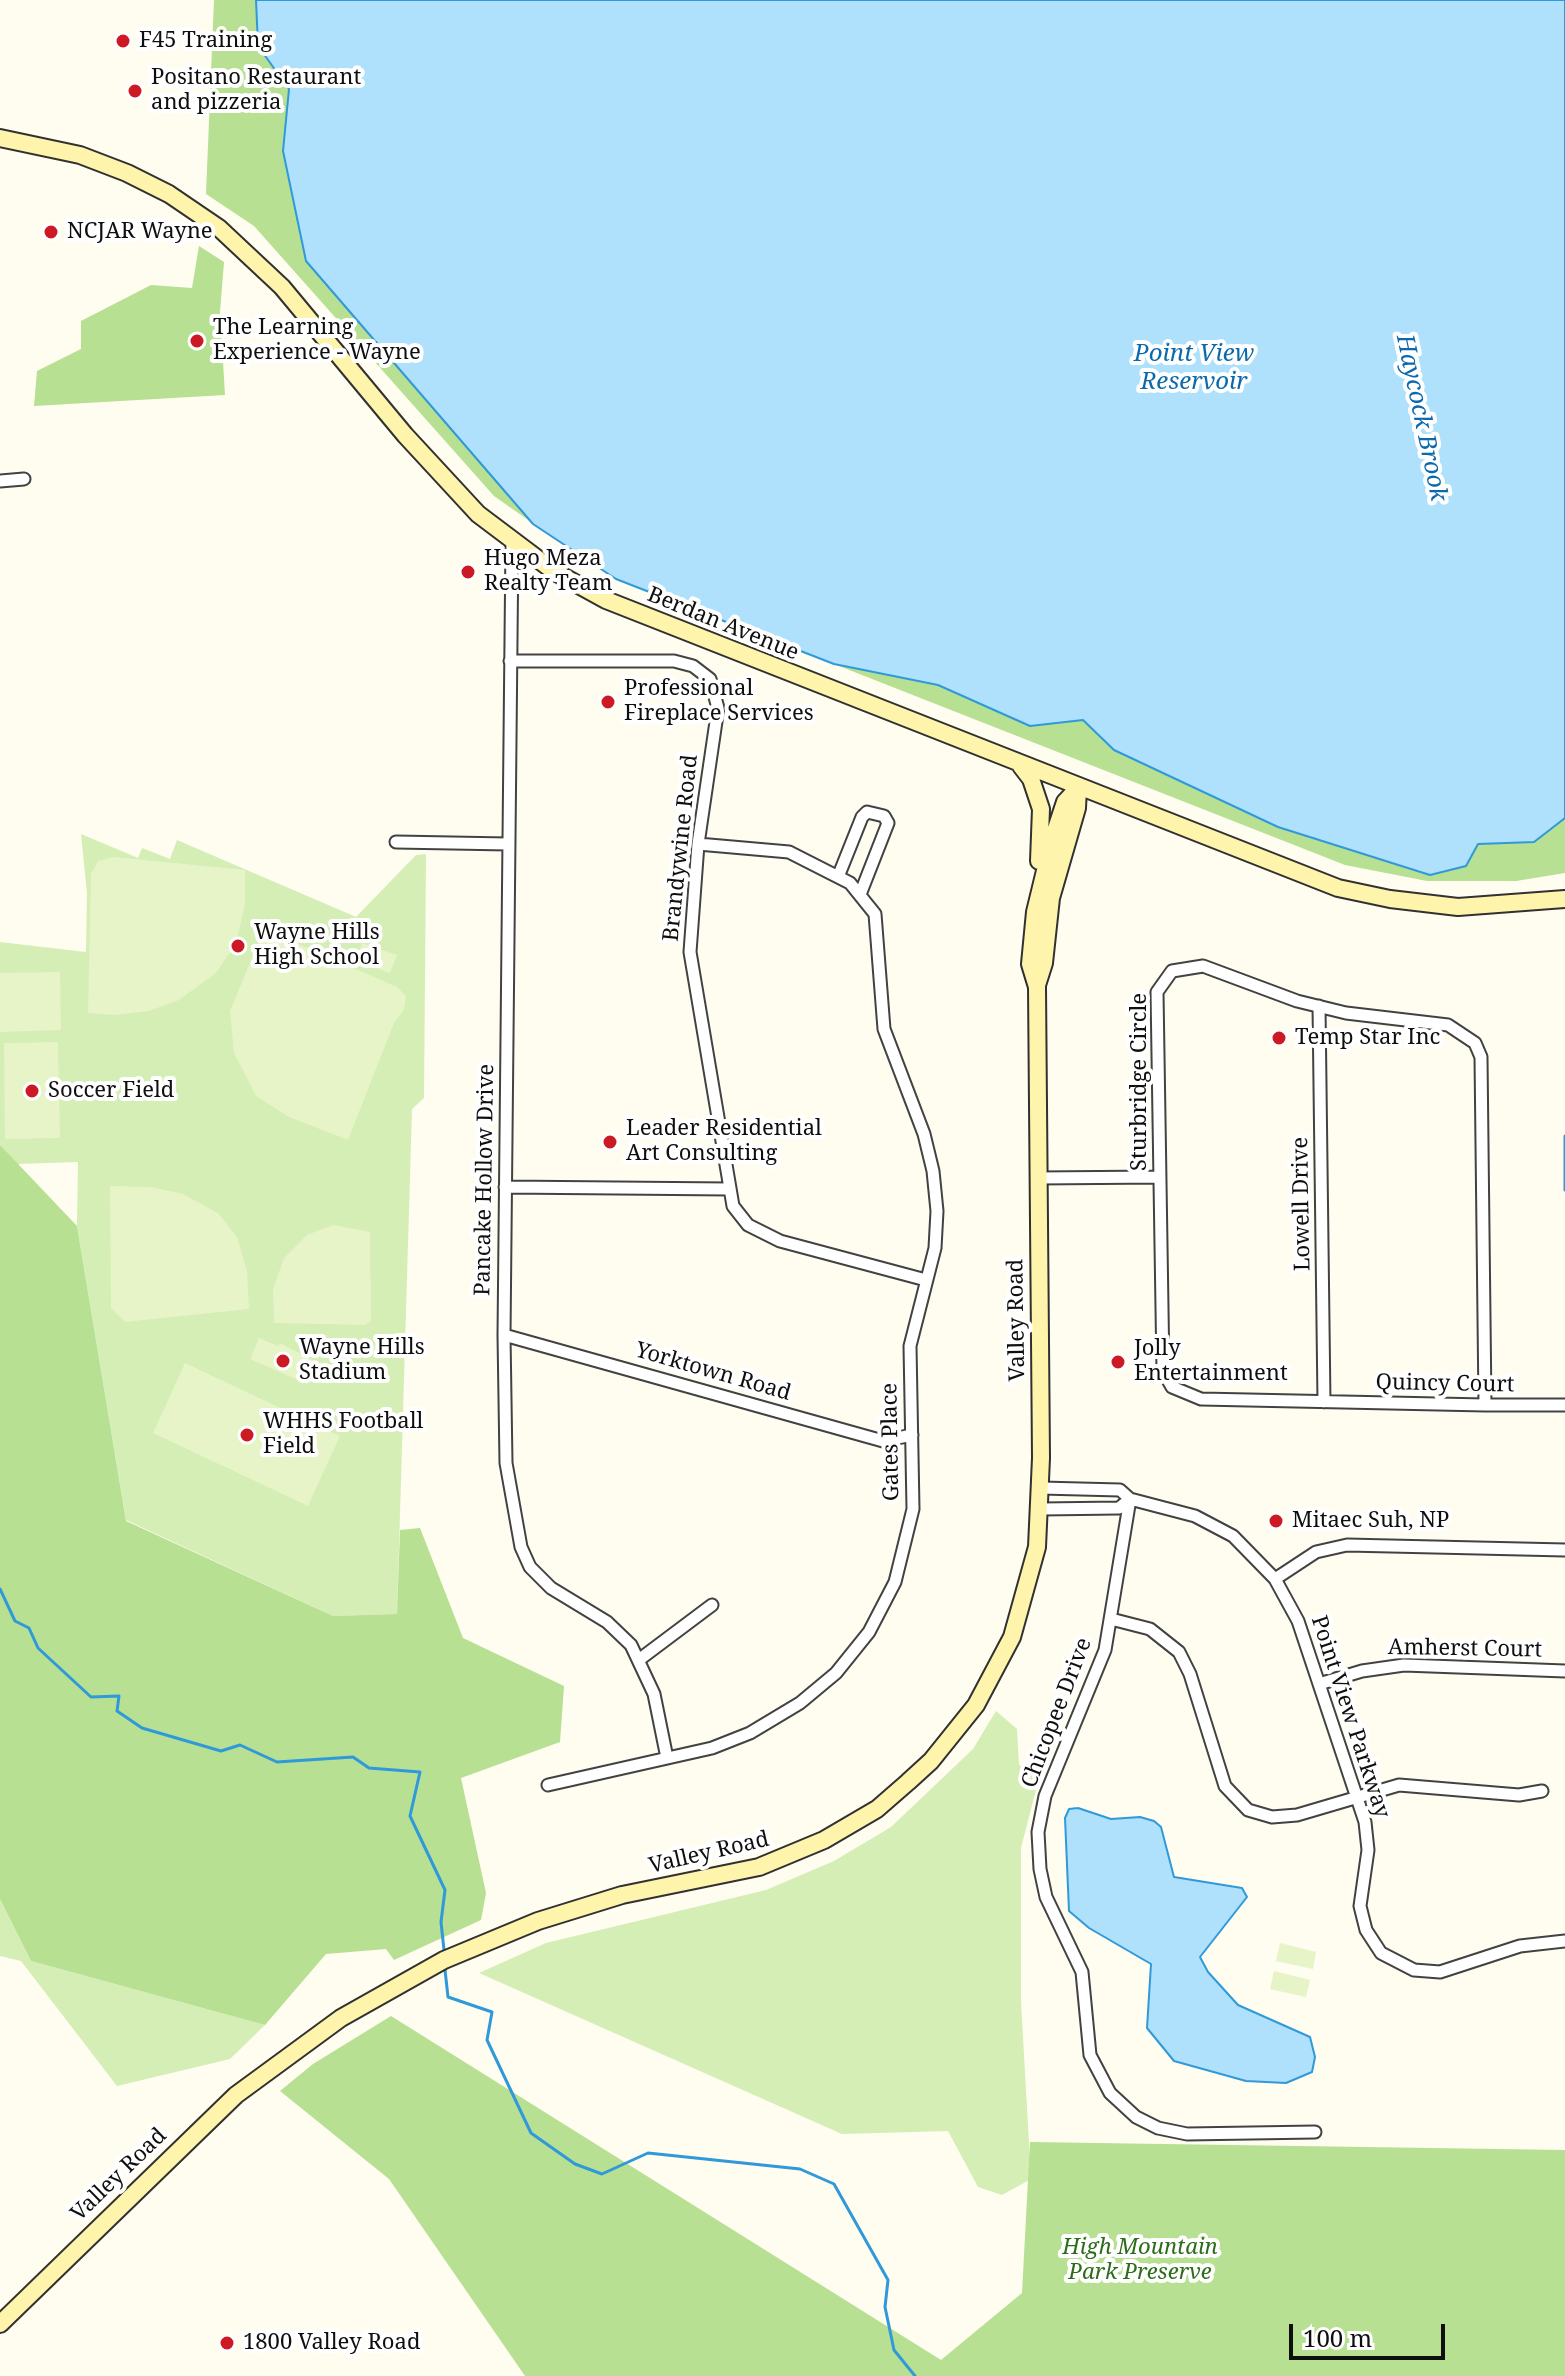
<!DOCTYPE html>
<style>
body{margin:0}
#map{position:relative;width:1565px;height:2376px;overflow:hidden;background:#fffcf0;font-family:"Noto Serif",serif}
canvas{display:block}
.scale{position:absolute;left:1289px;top:2324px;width:156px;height:36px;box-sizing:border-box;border:4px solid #0f0f0f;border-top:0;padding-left:10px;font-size:24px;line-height:28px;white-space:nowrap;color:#0f0f0f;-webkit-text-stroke:6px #fff;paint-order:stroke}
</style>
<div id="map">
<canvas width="1565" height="2376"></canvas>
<div class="scale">100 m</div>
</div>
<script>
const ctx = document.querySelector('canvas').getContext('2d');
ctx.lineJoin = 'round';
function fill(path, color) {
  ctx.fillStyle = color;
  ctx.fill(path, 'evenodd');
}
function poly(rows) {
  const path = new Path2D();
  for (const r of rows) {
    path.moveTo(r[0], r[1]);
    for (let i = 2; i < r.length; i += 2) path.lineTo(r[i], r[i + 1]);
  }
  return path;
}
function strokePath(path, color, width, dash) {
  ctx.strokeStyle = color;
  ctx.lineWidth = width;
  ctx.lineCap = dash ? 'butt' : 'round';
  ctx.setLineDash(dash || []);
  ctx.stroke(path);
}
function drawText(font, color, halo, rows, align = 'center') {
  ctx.font = font + ' "Noto Serif",serif';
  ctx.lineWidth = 8;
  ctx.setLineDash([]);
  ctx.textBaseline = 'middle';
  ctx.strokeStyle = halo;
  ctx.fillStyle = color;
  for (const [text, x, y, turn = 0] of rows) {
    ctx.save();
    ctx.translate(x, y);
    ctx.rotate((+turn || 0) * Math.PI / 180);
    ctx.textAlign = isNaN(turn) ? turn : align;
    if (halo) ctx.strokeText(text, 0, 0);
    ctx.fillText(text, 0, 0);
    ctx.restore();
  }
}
const green = poly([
 [81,834,138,858,142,848,170,859,177,840,356,917,416,855,426,854,424,1098,412,1109,397,1614,333,1616,126,1520,77,1226,78,1162,17,1164,0,1145,0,942,86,952,87,893],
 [996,1711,1017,1729,1019,1765,1040,1774,1021,1848,1021,2002,1031,2179,1002,2195,978,2187,948,2131,842,2134,479,1973,546,1943,766,1890,834,1861,891,1827,973,1749],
 [0,1899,31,1961,265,2025,230,2059,117,2086,21,1961,0,1956]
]);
const forest = poly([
 [214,0,256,0,258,46,289,89,283,151,306,261,531,522,494,496,254,226,206,194],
 [199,246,224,262,220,312,225,395,34,406,37,371,81,349,81,321,151,285,192,288],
 [834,664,938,685,1030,726,1083,720,1114,750,1478,844,1534,842,1565,818,1565,873,1516,881,1427,881,1345,865],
 [0,1145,77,1226,126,1521,333,1616,397,1614,400,1530,420,1528,463,1638,564,1686,560,1742,461,1778,486,1893,481,1920,394,1960,386,1949,326,1954,265,2025,31,1961,0,1899],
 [391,2016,941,2360,1022,2293,1030,2142,1565,2150,1565,2376,525,2376,389,2179,280,2091,313,2064]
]);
const pitch = poly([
 [114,857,245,870,245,904,236,944,216,973,179,1000,149,1011,115,1015,88,1013,91,874,98,861],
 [264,929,397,987,406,996,404,1010,394,1023,348,1140,289,1117,256,1096,234,1053,230,1011],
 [362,943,397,955,390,973,356,961],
 [60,972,61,1030,0,1032,0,973],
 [58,1042,60,1138,5,1139,4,1043],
 [110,1186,151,1187,183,1194,218,1213,237,1237,247,1271,249,1309,125,1322,111,1308],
 [333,1225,370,1232,371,1320,366,1325,274,1323,273,1289,284,1258,307,1235],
 [259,1338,278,1346,280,1343,316,1362,307,1384,250,1359],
 [185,1363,340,1436,308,1506,153,1433],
 [1280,1943,1316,1952,1313,1969,1276,1961],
 [1274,1971,1310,1980,1306,1997,1270,1989]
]);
const water = poly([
 [256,0,1565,0,1565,818,1534,842,1478,844,1466,866,1430,875,1278,827,1114,750,1083,720,1030,726,938,685,834,664,616,579,533,524,306,261,283,151,289,89,258,46,256,0],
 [1078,1808,1111,1819,1140,1817,1154,1821,1161,1827,1174,1877,1242,1888,1247,1897,1200,1957,1208,1972,1238,2005,1310,2037,1315,2057,1312,2072,1286,2083,1246,2081,1174,2061,1147,2028,1151,1964,1089,1928,1069,1911,1065,1818,1069,1809,1078,1808]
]);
const stream = poly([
 [1565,1136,1565,1190],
 [0,1589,15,1621,29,1628,38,1648,91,1697,119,1696,117,1711,142,1728,221,1751,240,1745,277,1762,353,1757,369,1768,420,1772,410,1816,445,1890,441,1922,444,1950],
 [445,1970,448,1997,492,2012,487,2040,531,2133,575,2164,602,2174,648,2153,800,2169,834,2184,888,2280,885,2307,894,2350,915,2376]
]);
const minor = poly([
 [0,481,24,479],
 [512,541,504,1335,506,1463,521,1547,530,1567,551,1588,607,1622,631,1645,654,1694,667,1758],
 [510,661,674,661,693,666,710,679,718,708,698,844,690,952,733,1206,748,1225,780,1241,926,1280],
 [396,842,508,844],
 [838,877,862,817,867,812,884,816,888,823,861,892],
 [1319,1006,1324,1402],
 [1037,1178,1160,1177],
 [505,1187,729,1189],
 [504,1335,883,1441,912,1435],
 [1485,1405,1481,1057,1475,1043,1448,1025,1346,1013,1297,1001,1203,966,1172,971,1157,992,1163,1371,1172,1387,1201,1399,1485,1405,1565,1405],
 [1041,1488,1120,1490,1130,1499,1195,1516,1233,1536,1275,1579,1298,1621,1365,1822,1368,1850,1360,1906,1366,1930,1381,1953,1414,1970,1440,1972,1520,1946,1565,1941],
 [1130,1499,1105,1650,1045,1796,1038,1832,1040,1869,1046,1897,1082,1972,1090,2055,1110,2093,1136,2117,1158,2128,1187,2134,1315,2132],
 [1041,1509,1119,1508,1130,1499],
 [1275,1579,1316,1552,1347,1545,1565,1550],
 [1111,1619,1150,1629,1179,1652,1190,1674,1225,1786,1248,1810,1272,1817,1297,1815,1399,1785,1519,1795,1542,1791],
 [640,1659,712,1605],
 [1319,1684,1362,1671,1404,1665,1565,1671],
 [548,1785,712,1748,750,1733,800,1703,836,1673,869,1632,895,1582,913,1509,910,1346,935,1248,937,1211,933,1171,924,1134,884,1029,875,914,850,883,789,852,698,844]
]);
const secondary = poly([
 [0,138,80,155,127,173,169,194,219,228,282,287,405,435,478,514,555,572,606,600,1338,888,1390,899,1458,907,1565,899],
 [1021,766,1031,779,1041,809,1039,861],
 [1037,985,1044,963,1051,898,1077,808,1078,788],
 [0,2324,236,2095,341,2018,444,1960,538,1921,622,1895,759,1867,824,1840,877,1809,908,1782,931,1761,976,1705,1012,1637,1037,1547,1041,1458,1037,987,1030,964,1035,912,1053,838,1065,802,1078,788]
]);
const markers = [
 [123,41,8,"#cd1924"],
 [135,91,8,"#cd1924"],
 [51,232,8,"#cd1924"],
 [197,341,8,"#cd1924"],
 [468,572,8,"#cd1924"],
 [608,702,8,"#cd1924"],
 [238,946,8,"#cd1924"],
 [1279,1038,8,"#cd1924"],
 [32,1091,8,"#cd1924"],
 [610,1142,8,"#cd1924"],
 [283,1361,8,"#cd1924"],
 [1118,1362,8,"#cd1924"],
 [247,1435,8,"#cd1924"],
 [1276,1521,8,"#cd1924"],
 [227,2343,8,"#cd1924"]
];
const poiNames = [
 ["F45 Training",139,41],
 ["Positano Restaurant",151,78],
 ["and pizzeria",151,103],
 ["NCJAR Wayne",67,232],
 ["The Learning",213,328],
 ["Experience - Wayne",213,353],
 ["Hugo Meza",484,559],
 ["Realty Team",484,584],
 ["Professional",624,689],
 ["Fireplace Services",624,714],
 ["Wayne Hills",254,933],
 ["High School",254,958],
 ["Temp Star Inc",1295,1038],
 ["Soccer Field",48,1091],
 ["Leader Residential",626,1129],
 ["Art Consulting",626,1154],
 ["Wayne Hills",299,1348],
 ["Stadium",299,1373],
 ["Jolly",1134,1349],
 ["Entertainment",1134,1374],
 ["WHHS Football",263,1422],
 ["Field",263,1447],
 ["Mitaec Suh, NP",1292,1521],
 ["1800 Valley Road",243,2343]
];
const streetNames = [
 ["Berdan Avenue",723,624,22],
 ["Brandywine Road",681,848,-84],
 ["Sturbridge Circle",1140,1082,-90],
 ["Pancake Hollow Drive",485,1180,-89],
 ["Lowell Drive",1302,1204,-91],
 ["Valley Road",1017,1320,-91],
 ["Yorktown Road",713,1372,16],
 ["Quincy Court",1445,1384,1],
 ["Gates Place",891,1442,-91],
 ["Amherst Court",1465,1649,1],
 ["Chicopee Drive",1057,1713,-69],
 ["Point View Parkway",1350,1717,72],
 ["Valley Road",709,1853,-13],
 ["Valley Road",119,2175,-44]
];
const parkNames = [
 ["High Mountain",1140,2248],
 ["Park Preserve",1140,2273]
];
const waterNames = [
 ["Point View",1194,354],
 ["Reservoir",1194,382],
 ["Haycock Brook",1421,418,78]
];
fill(green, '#d4eeb5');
fill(forest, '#b7e093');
fill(pitch, '#e6f4c8');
fill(water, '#afe0fc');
strokePath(water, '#2f99da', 2);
strokePath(stream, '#2f99da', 3);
strokePath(minor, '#424242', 15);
strokePath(secondary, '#313131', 20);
strokePath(minor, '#fff', 11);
strokePath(secondary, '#fff4ab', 16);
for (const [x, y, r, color] of markers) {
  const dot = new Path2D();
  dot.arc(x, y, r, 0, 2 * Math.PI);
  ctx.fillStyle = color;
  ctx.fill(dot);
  strokePath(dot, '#fff', 3);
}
drawText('22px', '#0f0f0f', '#fff', poiNames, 'left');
drawText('22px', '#0f0f0f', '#fff', streetNames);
drawText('italic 22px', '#2b6d18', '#fff', parkNames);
drawText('italic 24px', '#0b69ad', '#fff', waterNames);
</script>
